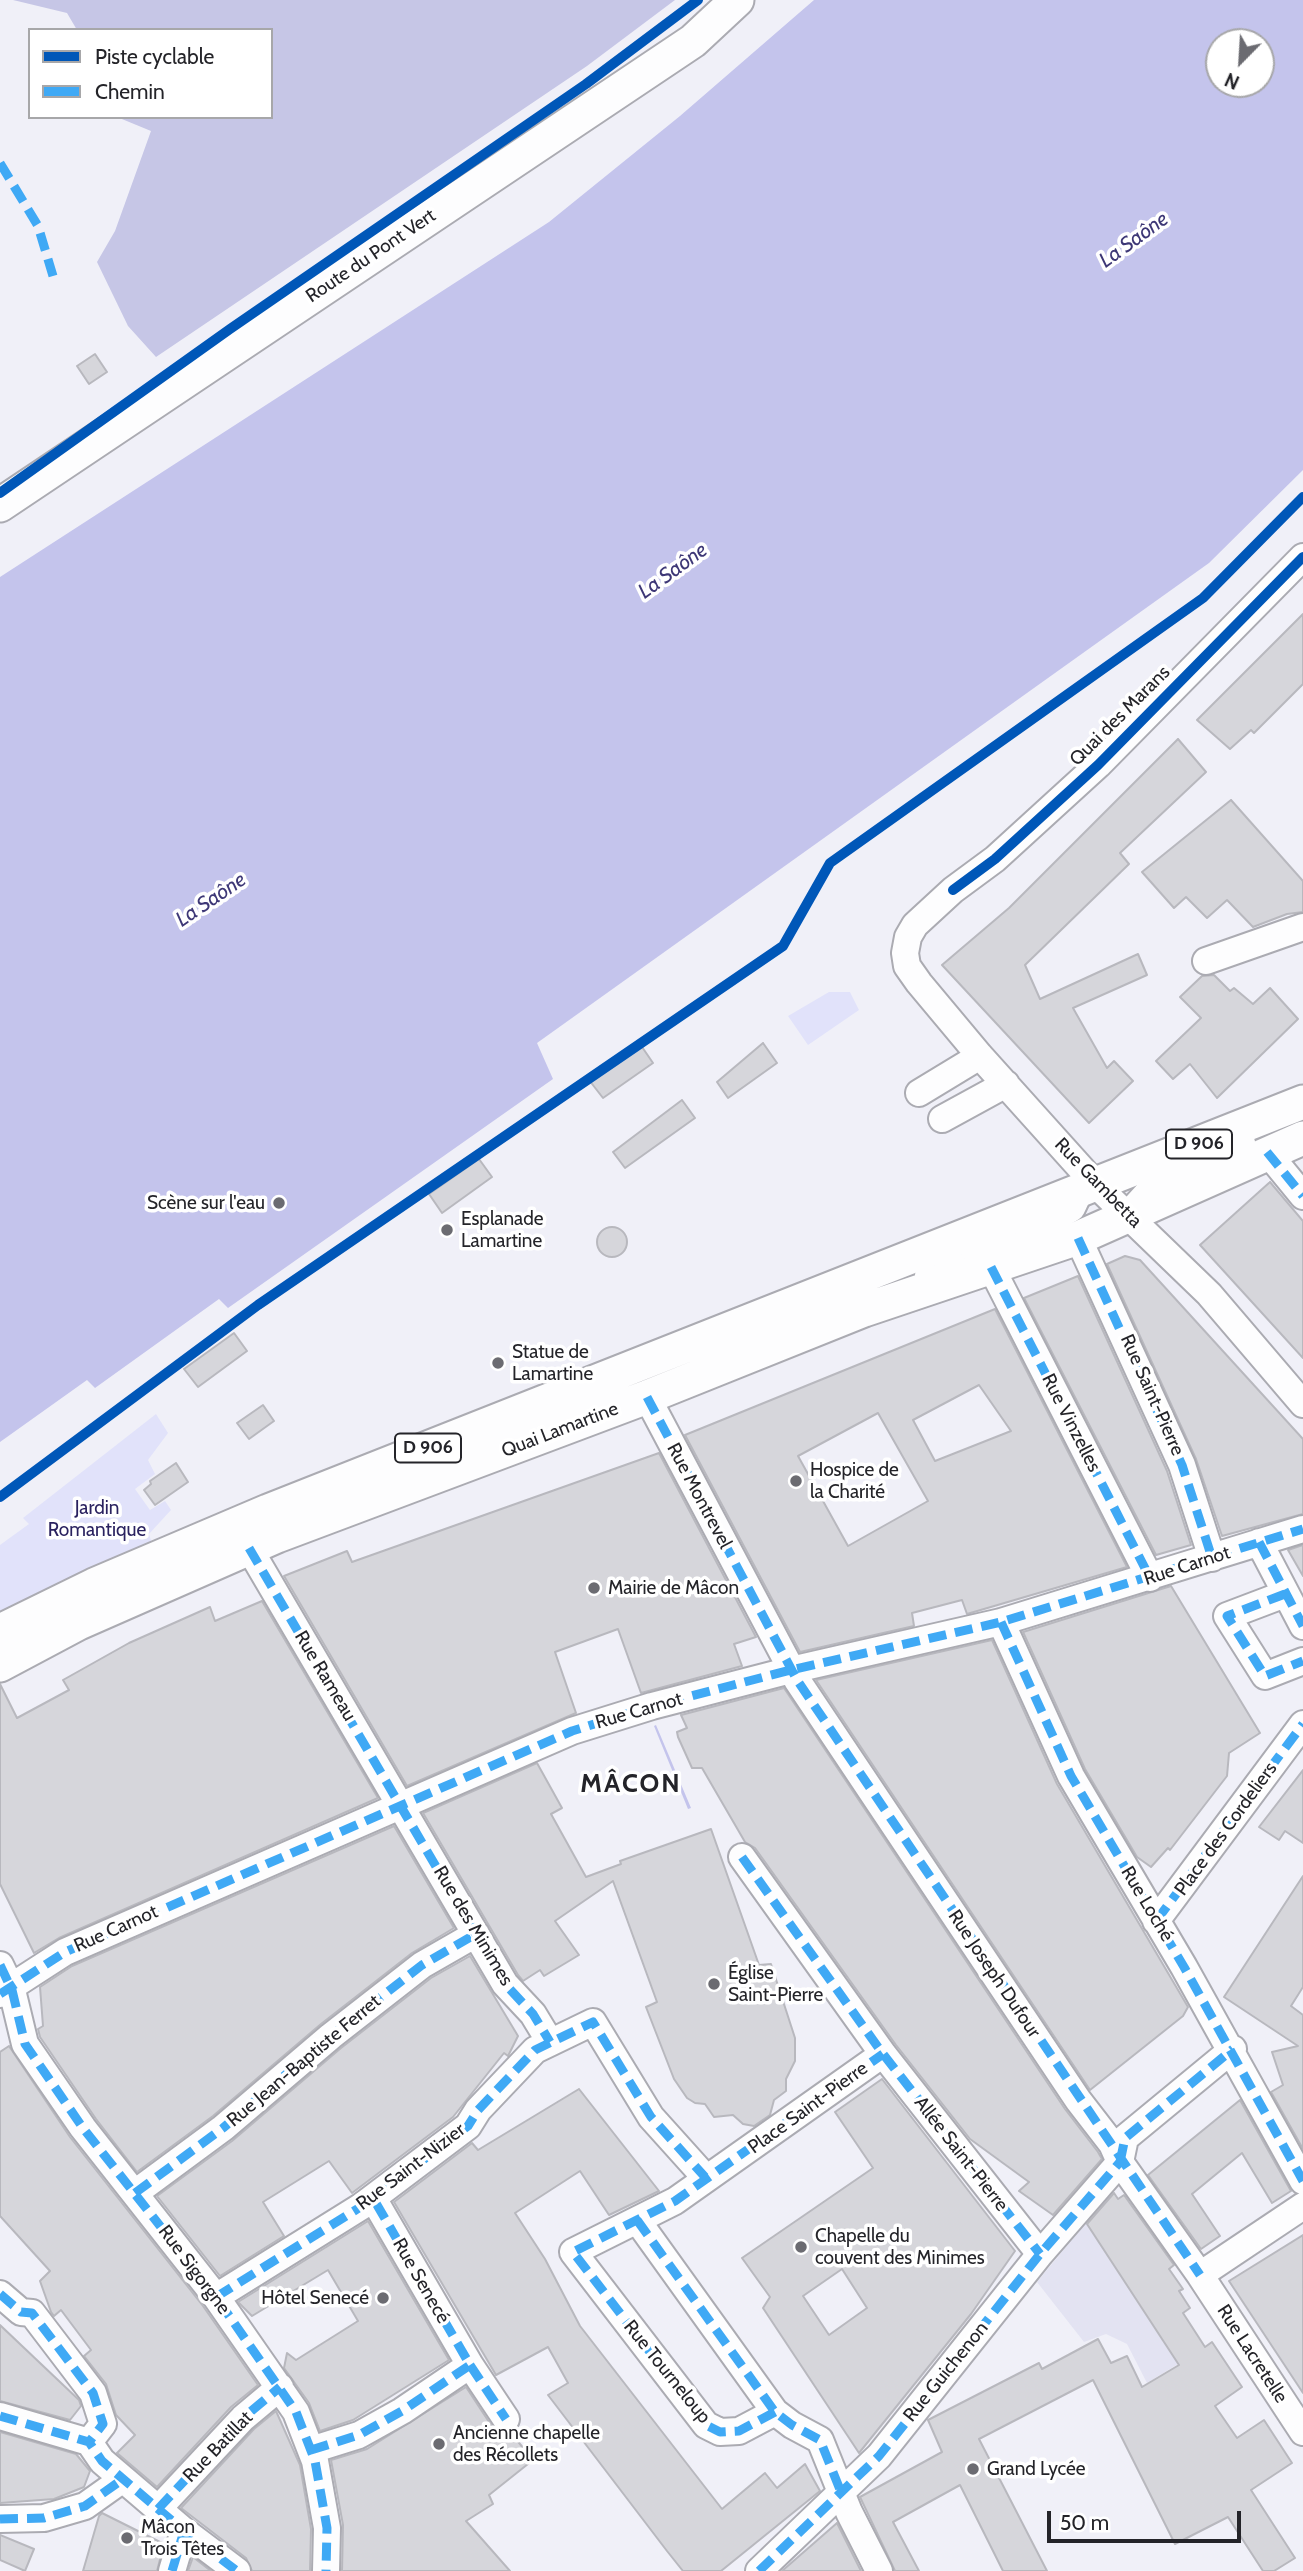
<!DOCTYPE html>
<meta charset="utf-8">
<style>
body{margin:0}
#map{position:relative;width:1303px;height:2571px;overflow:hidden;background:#f0f0f8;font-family:Cabin,sans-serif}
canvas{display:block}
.legend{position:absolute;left:28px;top:28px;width:245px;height:91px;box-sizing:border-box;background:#fff;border:2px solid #a7a7a9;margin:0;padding:9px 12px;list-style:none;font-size:21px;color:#242429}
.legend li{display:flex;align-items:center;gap:14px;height:35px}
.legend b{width:35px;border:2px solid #a7a7a9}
.north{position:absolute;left:1205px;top:28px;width:70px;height:70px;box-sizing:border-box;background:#fff;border:2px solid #a7a7a9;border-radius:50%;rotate:204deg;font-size:19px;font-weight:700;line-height:28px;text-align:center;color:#242429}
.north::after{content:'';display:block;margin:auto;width:24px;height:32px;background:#6b6b71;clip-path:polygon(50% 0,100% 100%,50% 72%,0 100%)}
.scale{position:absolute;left:1047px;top:2511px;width:194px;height:32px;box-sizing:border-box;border:4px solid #242429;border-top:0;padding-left:9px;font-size:21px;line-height:24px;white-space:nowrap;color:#242429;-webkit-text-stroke:5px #fff;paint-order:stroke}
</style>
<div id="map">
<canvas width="1303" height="2571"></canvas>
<ul class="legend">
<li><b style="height:9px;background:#0057b8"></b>Piste cyclable</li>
<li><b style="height:9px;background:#3fa9f5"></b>Chemin</li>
</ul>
<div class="north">N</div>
<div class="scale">50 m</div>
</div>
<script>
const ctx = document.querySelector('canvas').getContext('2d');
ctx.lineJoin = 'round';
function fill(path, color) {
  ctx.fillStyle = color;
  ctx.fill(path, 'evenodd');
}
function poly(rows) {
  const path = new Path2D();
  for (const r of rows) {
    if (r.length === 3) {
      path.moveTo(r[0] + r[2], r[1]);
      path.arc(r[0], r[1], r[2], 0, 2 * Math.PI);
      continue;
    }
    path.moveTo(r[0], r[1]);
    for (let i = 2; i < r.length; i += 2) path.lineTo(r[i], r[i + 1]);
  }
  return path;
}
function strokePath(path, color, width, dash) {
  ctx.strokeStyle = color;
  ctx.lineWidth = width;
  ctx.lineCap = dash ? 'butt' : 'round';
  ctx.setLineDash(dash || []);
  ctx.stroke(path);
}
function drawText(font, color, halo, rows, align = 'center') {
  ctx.font = font + ' Cabin,sans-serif';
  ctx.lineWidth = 7;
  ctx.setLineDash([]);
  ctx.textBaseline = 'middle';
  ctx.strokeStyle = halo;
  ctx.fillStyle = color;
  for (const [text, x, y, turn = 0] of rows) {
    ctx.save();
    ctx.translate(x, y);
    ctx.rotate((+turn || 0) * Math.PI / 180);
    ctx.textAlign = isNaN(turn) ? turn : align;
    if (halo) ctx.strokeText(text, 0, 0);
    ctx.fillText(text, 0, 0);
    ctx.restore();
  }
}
const built = poly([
 [1112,2191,1122,2206,1126,2204,1183,2288,1179,2292,1190,2308,1157,2330,1178,2364,1147,2383,1127,2344,1106,2334,1084,2342,1037,2282]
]);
const green = poly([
 [829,992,850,992,859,1010,808,1045,788,1016],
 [156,1414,168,1433,148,1460,155,1474,135,1489,150,1510,165,1501,171,1510,149,1534,152,1544,0,1615,0,1545,29,1524,23,1518]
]);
const forest = poly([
 [13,0,675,0,587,66,156,357,128,326,97,262,115,231,151,131,117,117,271,117,271,30,77,30,67,13]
]);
const water = poly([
 [814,0,1303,0,1303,470,1209,563,537,1043,553,1079,228,1308,219,1299,95,1388,87,1380,0,1442,0,577,549,222,680,116],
 [1219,42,1261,42,1261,84,1219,84],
 [656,1725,691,1808,688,1809,654,1726]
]);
const building = poly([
 [95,354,107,372,89,384,77,366,95,354],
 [1303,614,1303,684,1254,733,1251,730,1230,749,1197,720,1303,614],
 [1178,739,1206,772,1120,853,1129,864,1025,965,1040,999,1138,954,1147,975,1073,1008,1107,1068,1114,1061,1133,1081,1089,1123,942,965,1009,908,1178,739],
 [1231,800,1303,881,1303,912,1287,914,1253,927,1227,900,1207,918,1186,897,1174,908,1142,872,1231,800],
 [1214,975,1230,991,1234,988,1253,1004,1270,988,1298,1019,1217,1098,1190,1064,1173,1079,1156,1061,1201,1018,1180,997,1202,976,1214,975],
 [763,1043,777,1063,728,1098,717,1082,763,1043],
 [640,1044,653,1063,603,1098,589,1080,640,1044],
 [682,1100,695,1118,625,1168,613,1152,682,1100],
 [479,1159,492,1177,442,1213,429,1194,479,1159],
 [1270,1182,1303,1221,1303,1358,1200,1245,1270,1182],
 [612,1242,15],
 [1125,1256,1140,1260,1303,1439,1303,1514,1222,1536,1196,1459,1107,1264,1125,1256],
 [1078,1276,1167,1471,1191,1545,1156,1555,1024,1298,1078,1276],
 [995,1309,1127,1567,967,1614,962,1600,912,1613,914,1626,800,1652,685,1435,995,1309],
 [979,1385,1011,1431,935,1461,913,1420,979,1385],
 [878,1413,928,1501,848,1546,798,1456,878,1413],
 [234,1333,247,1351,198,1387,184,1369,234,1333],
 [263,1405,274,1421,249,1439,237,1423,263,1405],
 [659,1453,756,1637,734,1644,742,1666,641,1693,618,1629,555,1652,576,1713,407,1786,284,1576,347,1551,352,1562,659,1453],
 [176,1463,188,1482,155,1505,144,1490,151,1484,150,1481,176,1463],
 [1303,1545,1303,1576,1288,1550,1303,1545],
 [1171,1586,1260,1733,1229,1753,1227,1776,1170,1850,1168,1848,1151,1867,1137,1857,1085,1769,1023,1632,1171,1586],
 [262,1601,378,1798,59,1938,34,1953,0,1884,0,1684,17,1718,69,1690,63,1680,129,1643,210,1607,215,1621,262,1601],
 [992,1640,1057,1784,1188,2007,1183,2016,1090,2090,816,1680,992,1640],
 [784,1688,1065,2109,1098,2152,1102,2159,1053,2215,1019,2191,1029,2182,970,2139,896,2045,755,1848,745,1842,702,1768,692,1768,678,1737,677,1732,687,1728,681,1715,784,1688],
 [537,1763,562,1808,551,1814,586,1877,621,1864,620,1861,711,1829,759,1965,771,1964,795,2038,795,2061,786,2079,786,2091,774,2100,770,2115,754,2126,743,2124,733,2115,714,2117,705,2104,695,2103,687,2098,674,2079,646,2007,657,2002,613,1881,555,1921,579,1955,544,1976,540,1970,523,1981,518,1975,423,1813,537,1763],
 [1303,1770,1303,1843,1285,1831,1279,1840,1259,1827,1303,1770],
 [394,1826,454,1928,412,1953,321,2024,213,2116,137,2172,96,2119,40,2037,38,2029,43,2026,40,1987,72,1966,394,1826],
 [1303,1876,1303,1987,1291,2006,1303,2015,1303,2149,1271,2092,1283,2085,1272,2052,1298,2046,1224,1997,1303,1876],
 [470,1956,518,2036,508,2056,504,2053,453,2117,352,2193,329,2161,263,2202,284,2236,220,2276,157,2196,232,2141,341,2048,431,1978,470,1956],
 [9,2046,70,2137,203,2306,258,2385,231,2407,157,2487,117,2453,135,2435,116,2415,106,2384,84,2356,91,2350,61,2310,54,2316,51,2312,40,2281,50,2271,0,2216,0,2052,9,2046],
 [882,2079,1015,2251,971,2314,859,2453,763,2308,770,2297,742,2258,873,2168,835,2112,882,2079],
 [842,2269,867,2308,829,2335,803,2296,842,2269],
 [579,2089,659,2191,609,2215,580,2171,515,2213,545,2259,580,2326,722,2509,765,2473,777,2488,805,2464,820,2491,721,2571,683,2571,667,2551,548,2395,568,2383,548,2347,496,2375,394,2202,472,2143,478,2150,579,2089],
 [1240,2100,1291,2191,1272,2203,1242,2153,1192,2194,1220,2236,1201,2249,1148,2175,1240,2100],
 [1114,2193,1118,2199,1124,2195,1174,2265,1169,2269,1183,2289,1179,2291,1190,2308,1183,2313,1205,2347,1212,2342,1242,2387,1215,2406,1237,2438,1264,2420,1292,2463,1251,2490,1295,2558,1274,2571,1263,2571,1228,2517,1175,2544,1093,2380,979,2439,1047,2571,1003,2571,960,2485,893,2522,919,2571,895,2571,860,2497,942,2452,928,2420,1039,2363,1042,2369,1098,2339,1111,2363,1127,2356,1142,2387,1179,2365,1087,2224,1114,2193],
 [368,2221,449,2360,353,2420,320,2431,309,2403,284,2368,287,2353,296,2360,358,2321,328,2270,252,2316,238,2302,368,2221],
 [1303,2235,1303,2393,1229,2281,1303,2235],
 [0,2325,79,2400,81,2406,70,2420,0,2401,0,2325],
 [466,2387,493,2428,500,2433,511,2433,533,2460,489,2495,493,2504,466,2521,510,2571,342,2571,343,2525,331,2460,367,2449,466,2387],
 [276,2411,300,2465,311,2529,310,2571,252,2571,246,2558,181,2508,254,2429,276,2411],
 [0,2432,76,2454,90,2471,84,2487,54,2499,0,2503,0,2432],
 [102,2513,164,2544,157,2571,83,2571,99,2516,102,2513],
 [837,2523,861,2571,782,2571,837,2523],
 [0,2535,34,2549,25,2571,0,2560,0,2535],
 [193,2557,211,2571,188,2571,193,2557]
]);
const minor = poly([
 [1303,557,1098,765,995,859,953,890,915,925,908,937,905,953,907,966,919,983,980,1056,1096,1185,1209,1294,1303,1404],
 [1206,961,1303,927],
 [919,1093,980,1056],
 [942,1119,1006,1084],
 [1267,1152,1303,1196],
 [1131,1211,1162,1177,1242,1143],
 [1078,1238,1182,1465,1212,1558],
 [991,1267,1150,1578],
 [928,1276,1037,1229,1072,1208,1080,1191],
 [647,1397,797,1680,1078,2100,1112,2144,1120,2162,1200,2275,1303,2432],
 [1259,1542,1303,1626],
 [249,1548,505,1984,533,2014,550,2042],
 [1285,1594,1227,1616,1265,1676,1303,1661],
 [1001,1622,1071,1776,1184,1967,1303,2181],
 [742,1857,883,2054,1040,2254],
 [1156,1921,1303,1724],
 [0,1965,12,1990,25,2044,83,2128,216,2297,296,2412,315,2461,327,2528,326,2571],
 [0,1994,65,1952,572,1731,652,1706,791,1670,1001,1622,1303,1529],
 [1120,2162,1125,2138,1233,2049],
 [135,2193,223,2128,331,2036,422,1965,476,1934],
 [637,2220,775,2412,792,2425,820,2440,849,2512,879,2571],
 [1200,2275,1303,2206],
 [0,2294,21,2312,32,2313,93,2393,103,2424,89,2442],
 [216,2297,362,2206,468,2126,478,2110,535,2050,593,2022,651,2117,705,2177],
 [470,2365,506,2419],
 [775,2412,739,2431,720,2432,706,2425,573,2252,675,2201,883,2054],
 [0,2416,89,2442,102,2461,184,2531,237,2571],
 [311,2450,359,2435,402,2411,470,2365,373,2198],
 [158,2509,243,2418,280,2387],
 [0,2519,44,2518,85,2506,123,2479],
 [172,2571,184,2531],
 [759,2571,879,2456,1040,2254,1120,2162]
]);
const major = poly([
 [0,505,693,41,737,0],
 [0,1631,94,1585,268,1511,1303,1102],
 [0,1665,79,1623,277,1536,647,1397,864,1310,1078,1238,1303,1138]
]);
const quiet = poly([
 [0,163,38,226,53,276],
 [1267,1152,1303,1196],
 [1078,1238,1182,1465,1212,1558],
 [991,1267,1150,1578],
 [647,1397,797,1680,1200,2275],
 [1259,1542,1303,1626],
 [249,1548,505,1984,533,2014,550,2042],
 [1285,1594,1227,1616,1265,1676,1303,1661],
 [1001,1622,1071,1776,1184,1967,1303,2181],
 [742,1857,883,2054,1040,2254],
 [1156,1921,1303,1724],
 [0,1965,9,1984],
 [12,1990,25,2044,83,2128,216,2297,296,2412,315,2461,327,2528,326,2571],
 [0,1994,65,1952,572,1731,652,1706,791,1670,1001,1622,1303,1529],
 [1120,2162,1125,2138,1233,2049],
 [135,2193,223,2128,331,2036,422,1965,476,1934],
 [637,2220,775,2412,792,2425,820,2440,841,2492],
 [0,2294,21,2312,32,2313,93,2393,103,2424,89,2442],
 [216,2297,362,2206,468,2126,478,2110,535,2050,593,2022,651,2117,705,2177],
 [470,2365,506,2419],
 [775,2412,739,2431,720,2432,706,2425,573,2252,675,2201,883,2054],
 [0,2416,89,2442,102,2461,184,2531,237,2571],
 [311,2450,359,2435,402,2411,470,2365,373,2198],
 [158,2509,243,2418,280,2387],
 [0,2519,44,2518,85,2506,123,2479],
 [172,2571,184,2531],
 [759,2571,879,2456,1040,2254,1120,2162]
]);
const cycleway = poly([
 [0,493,230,329,586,84,698,0],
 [953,890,995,859,1098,765,1303,557],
 [0,1497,258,1305,783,946,830,863,1203,598,1303,497]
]);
const markers = [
 [279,1203,7,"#6b6b71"],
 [447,1230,7,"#6b6b71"],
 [498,1363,7,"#6b6b71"],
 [796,1481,7,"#6b6b71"],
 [594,1588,7,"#6b6b71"],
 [714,1984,7,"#6b6b71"],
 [801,2247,7,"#6b6b71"],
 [383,2298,7,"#6b6b71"],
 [439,2444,7,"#6b6b71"],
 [973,2469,7,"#6b6b71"],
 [127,2538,7,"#6b6b71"]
];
const shields = [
 [1199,1144,66],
 [428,1448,66]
];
const shieldNames = [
 ["D 906",1199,1144],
 ["D 906",428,1448]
];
const streetNames = [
 ["Route du Pont Vert",371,256,-34],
 ["Quai des Marans",1120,716,-45],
 ["Rue Gambetta",1098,1183,46],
 ["Rue Saint-Pierre",1152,1395,66],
 ["Rue Vinzelles",1071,1423,63],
 ["Quai Lamartine",560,1430,-21],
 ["Rue Montrevel",699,1496,62],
 ["Rue Carnot",1187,1566,-18],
 ["Rue Rameau",325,1676,59],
 ["Rue Carnot",639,1711,-16],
 ["Place des Cordeliers",1226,1829,-54],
 ["Rue Loché",1147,1904,59],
 ["Rue des Minimes",473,1926,59],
 ["Rue Carnot",116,1929,-24],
 ["Rue Joseph Dufour",994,1974,56],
 ["Rue Jean-Baptiste Ferret",304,2061,-40],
 ["Place Saint-Pierre",808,2108,-36],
 ["Allée Saint-Pierre",961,2154,52],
 ["Rue Saint-Nizier",411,2167,-37],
 ["Rue Sigorgne",194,2270,53],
 ["Rue Senecé",421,2281,60],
 ["Rue Lacretelle",1252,2354,57],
 ["Rue Tourneloup",667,2372,51],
 ["Rue Guichenon",946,2372,-51],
 ["Rue Batillat",218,2447,-46]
];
const poiNames = [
 ["Scène sur l'eau",265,1203,"right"],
 ["Esplanade",461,1219],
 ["Lamartine",461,1241],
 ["Statue de",512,1352],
 ["Lamartine",512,1374],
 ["Hospice de",810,1470],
 ["la Charité",810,1492],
 ["Mairie de Mâcon",608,1588],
 ["Église",728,1973],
 ["Saint-Pierre",728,1995],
 ["Chapelle du",815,2236],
 ["couvent des Minimes",815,2258],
 ["Hôtel Senecé",369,2298,"right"],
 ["Ancienne chapelle",453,2433],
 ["des Récollets",453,2455],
 ["Grand Lycée",987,2469],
 ["Mâcon",141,2527],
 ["Trois Têtes",141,2549]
];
const parkNames = [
 ["Jardin",97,1508],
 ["Romantique",97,1530]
];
const waterNames = [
 ["La Saône",1134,240,-36],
 ["La Saône",673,571,-36],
 ["La Saône",211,900,-34]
];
const districtNames = [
 ["MÂCON",631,1784]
];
fill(built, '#e3e3f2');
fill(green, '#e1e2fa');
fill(forest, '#c6c6e6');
fill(water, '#c4c4ec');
fill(building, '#d6d6db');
strokePath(building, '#b8b8be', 2);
strokePath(minor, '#ababb2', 30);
strokePath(major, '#ababb2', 37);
strokePath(minor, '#fdfdfe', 26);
strokePath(major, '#fdfdfe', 33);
strokePath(quiet, '#3fa9f5', 9, [18, 9]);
strokePath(cycleway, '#0057b8', 10);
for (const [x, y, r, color] of markers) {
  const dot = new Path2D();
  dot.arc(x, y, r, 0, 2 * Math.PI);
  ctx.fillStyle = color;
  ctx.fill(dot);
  strokePath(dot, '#fff', 2.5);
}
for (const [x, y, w] of shields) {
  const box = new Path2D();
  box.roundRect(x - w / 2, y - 14.5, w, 29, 5);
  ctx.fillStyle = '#fff';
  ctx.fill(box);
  strokePath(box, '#242429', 2);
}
drawText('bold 18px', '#242429', null, shieldNames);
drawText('19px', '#242429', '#fff', streetNames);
drawText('19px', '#242429', '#fff', poiNames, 'left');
drawText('19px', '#2a225f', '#fff', parkNames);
drawText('italic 21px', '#3d3776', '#fff', waterNames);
ctx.letterSpacing = '2px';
drawText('bold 26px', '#242429', '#fff', districtNames);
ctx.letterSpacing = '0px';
</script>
